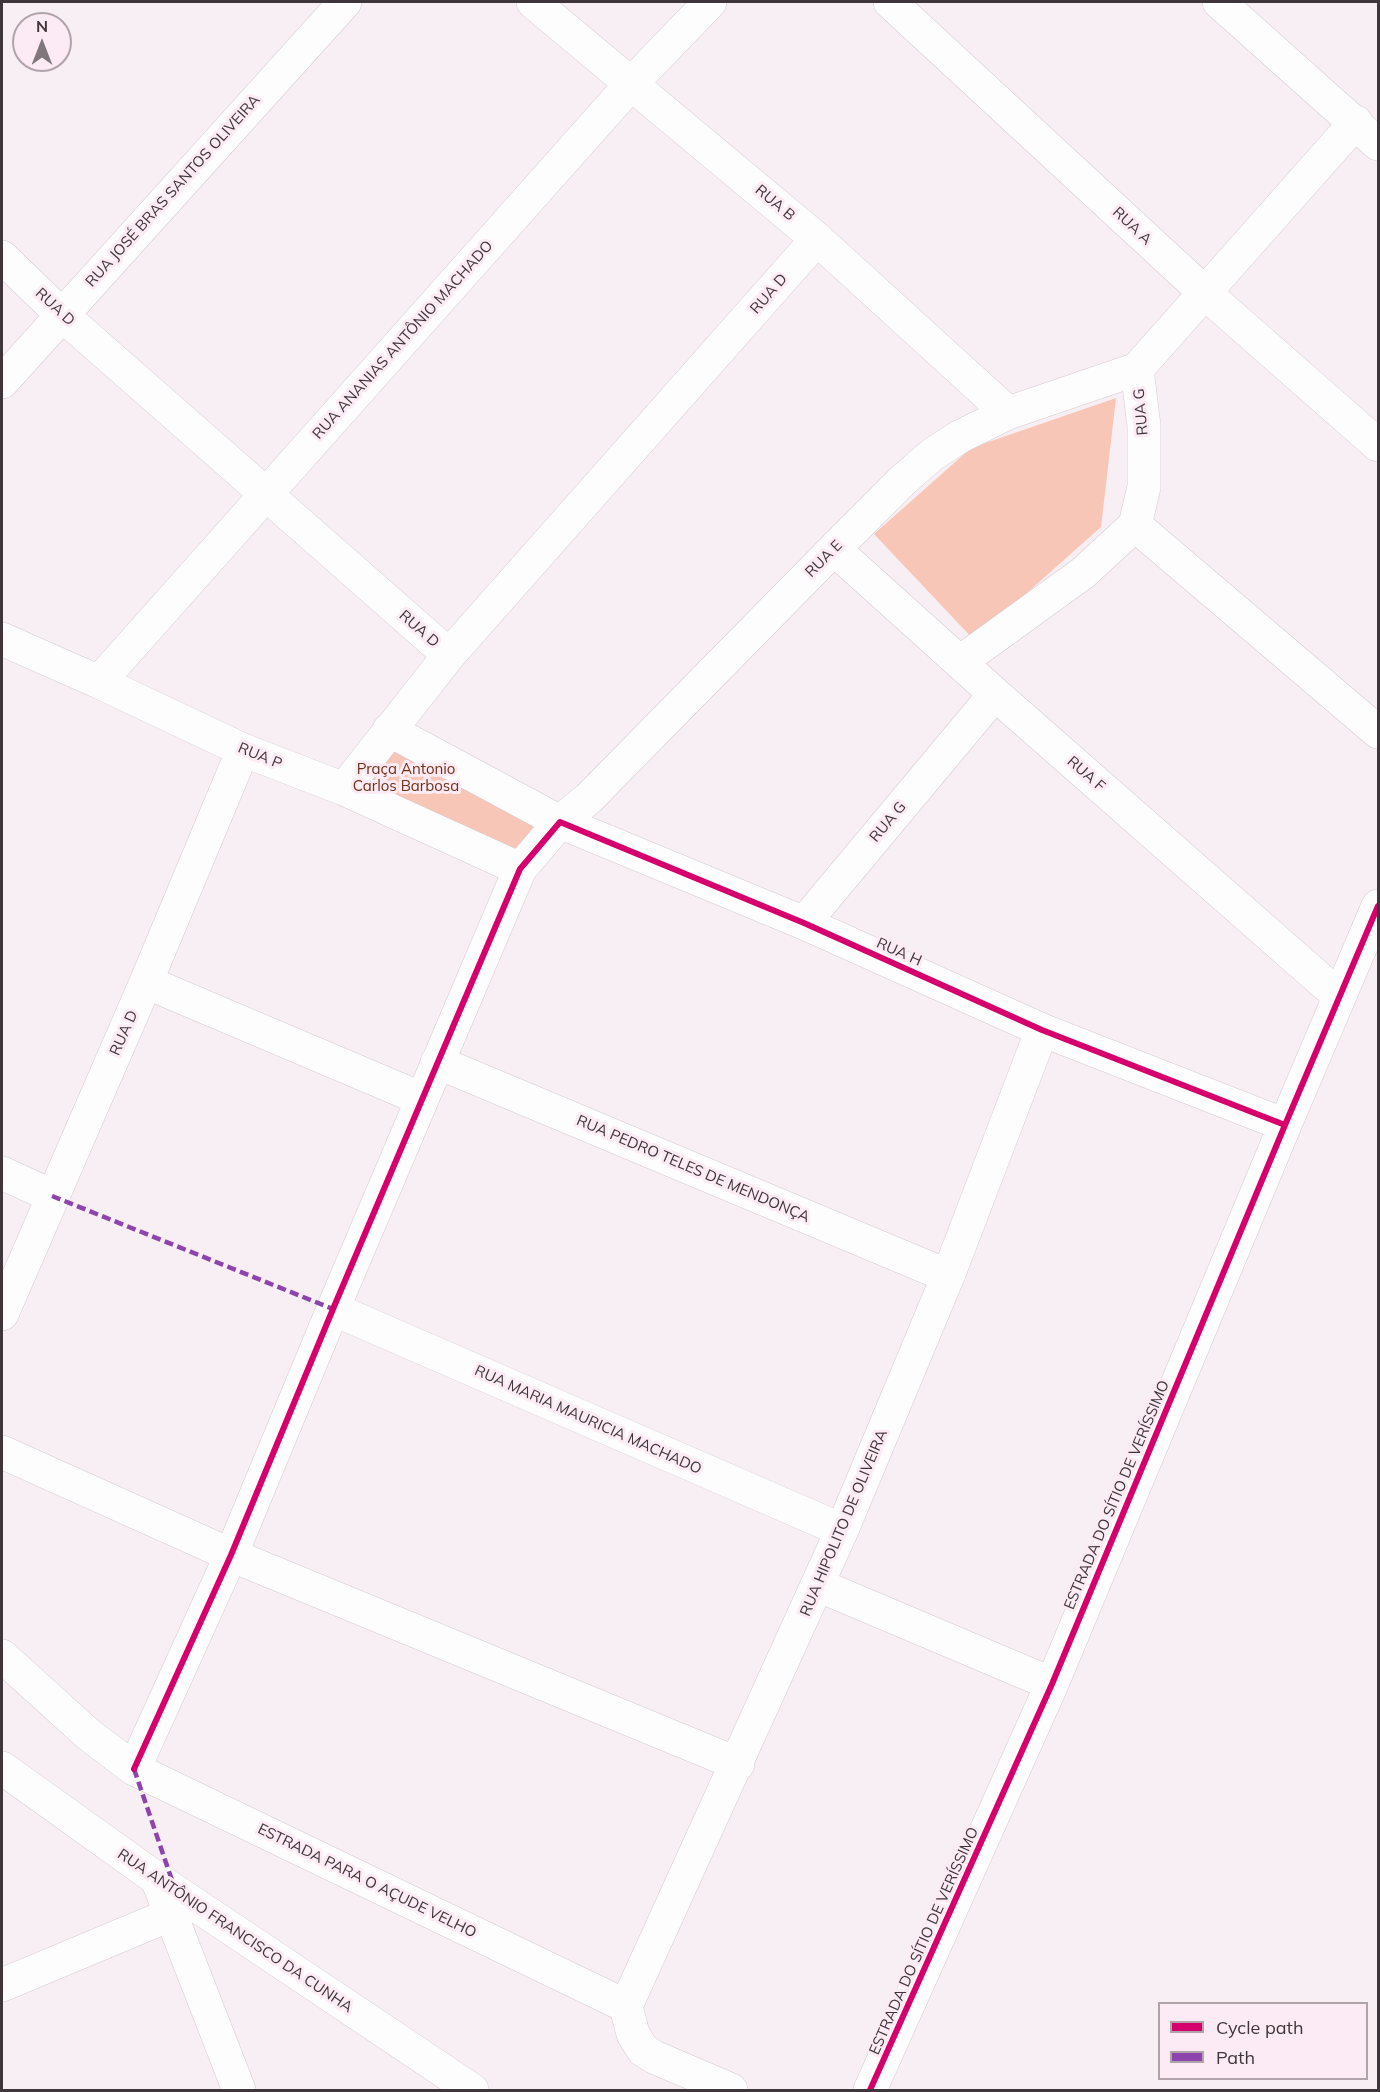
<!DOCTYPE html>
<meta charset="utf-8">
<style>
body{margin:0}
#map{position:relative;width:1380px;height:2092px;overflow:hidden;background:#f8eff4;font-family:Mulish,sans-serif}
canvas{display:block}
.frame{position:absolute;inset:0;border:3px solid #3e363a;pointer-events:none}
.legend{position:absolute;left:1158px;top:2002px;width:210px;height:78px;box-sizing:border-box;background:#fcebf4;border:2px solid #b0a3aa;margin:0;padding:8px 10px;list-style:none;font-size:18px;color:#3e363a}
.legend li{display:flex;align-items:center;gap:12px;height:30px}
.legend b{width:30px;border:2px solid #b0a3aa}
.north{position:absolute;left:12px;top:12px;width:60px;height:60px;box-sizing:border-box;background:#fcebf4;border:2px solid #b0a3aa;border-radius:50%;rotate:0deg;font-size:16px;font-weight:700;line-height:24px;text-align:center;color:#3e363a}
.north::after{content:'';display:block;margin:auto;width:21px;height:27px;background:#7f777b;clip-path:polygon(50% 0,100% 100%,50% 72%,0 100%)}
</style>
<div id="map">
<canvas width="1380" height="2092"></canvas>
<div class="frame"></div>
<ul class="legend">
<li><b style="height:8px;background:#d6006c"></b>Cycle path</li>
<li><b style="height:8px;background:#8e44ad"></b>Path</li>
</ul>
<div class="north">N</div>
</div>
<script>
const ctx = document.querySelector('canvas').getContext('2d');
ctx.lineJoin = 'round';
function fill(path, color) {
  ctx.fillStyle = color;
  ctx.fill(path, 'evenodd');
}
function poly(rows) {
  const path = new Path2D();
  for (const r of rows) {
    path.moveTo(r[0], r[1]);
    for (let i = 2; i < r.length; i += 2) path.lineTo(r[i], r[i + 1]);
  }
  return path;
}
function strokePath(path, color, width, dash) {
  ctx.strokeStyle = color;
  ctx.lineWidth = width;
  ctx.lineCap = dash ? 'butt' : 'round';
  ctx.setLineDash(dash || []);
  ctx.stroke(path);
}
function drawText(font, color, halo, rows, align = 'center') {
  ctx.font = font + ' Mulish,sans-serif';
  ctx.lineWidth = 6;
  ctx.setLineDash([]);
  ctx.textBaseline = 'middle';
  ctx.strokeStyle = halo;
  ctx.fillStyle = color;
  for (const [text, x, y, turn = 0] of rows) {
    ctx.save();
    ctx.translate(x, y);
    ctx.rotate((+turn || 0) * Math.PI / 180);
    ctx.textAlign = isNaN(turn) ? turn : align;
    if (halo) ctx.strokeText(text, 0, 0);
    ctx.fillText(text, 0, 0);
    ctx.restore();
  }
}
const green = poly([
 [1116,398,1101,527,974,640,874,534,971,448],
 [397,744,542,827,520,854,364,787]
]);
const street = poly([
 [533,2,817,239,1008,413],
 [890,2,1205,293,1378,445],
 [1219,2,1378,144],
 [2,257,61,314,449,655],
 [2,382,345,2],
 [1135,525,1378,732],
 [834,549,995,694,1339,996],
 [2,639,99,682,243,750,344,789,520,869],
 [960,662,1083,573,1135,525,1144,487,1144,426,1137,369,1356,122],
 [99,682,632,83,710,2],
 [389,730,560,822,589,798,834,549,902,481,933,454,961,436,1008,413,1137,369],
 [344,789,449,655,817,239],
 [804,923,995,694],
 [146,982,422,1099],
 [437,1062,948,1276],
 [2,1173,52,1196],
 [333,1309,842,1530],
 [2,1314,146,982,243,750],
 [2,1452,231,1555,738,1764],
 [818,1585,1052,1684],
 [2,1656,88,1734,134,1769,626,2006,633,2034,643,2050,654,2057,731,2090],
 [2,1768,157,1879,472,2090],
 [134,1769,231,1555,333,1309,520,869,560,822,804,923,1042,1030,1285,1125],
 [157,1879,239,2090],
 [2,1985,191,1906],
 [626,2006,842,1530,948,1276,1042,1030],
 [870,2090,1052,1684,1285,1125,1378,906]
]);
const quiet = poly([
 [52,1196,333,1309],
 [134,1769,176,1892]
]);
const cycleway = poly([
 [134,1769,231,1555,333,1309,520,869,560,822,804,923,1042,1030,1285,1125],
 [870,2090,1052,1684,1285,1125,1378,906]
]);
const streetNames = [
 ["RUA JOSÉ BRAS SANTOS OLIVEIRA",173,191,-48],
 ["RUA B",775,203,40],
 ["RUA A",1132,226,43],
 ["RUA D",769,294,-49],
 ["RUA D",55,307,43],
 ["RUA ANANIAS ANTÔNIO MACHADO",403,340,-48],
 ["RUA G",1141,412,-95],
 ["RUA E",824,559,-45],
 ["RUA D",419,629,41],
 ["RUA P",260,756,22],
 ["RUA F",1086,774,41],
 ["RUA G",888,822,-50],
 ["RUA H",899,952,24],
 ["RUA D",124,1033,-66],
 ["RUA PEDRO TELES DE MENDONÇA",693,1169,23],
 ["RUA MARIA MAURICIA MACHADO",588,1420,24],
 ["ESTRADA DO SÍTIO DE VERÍSSIMO",1117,1495,-67],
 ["RUA HIPOLITO DE OLIVEIRA",844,1523,-67],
 ["ESTRADA PARA O AÇUDE VELHO",367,1881,26],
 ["RUA ANTÔNIO FRANCISCO DA CUNHA",235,1931,34],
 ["ESTRADA DO SÍTIO DE VERÍSSIMO",924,1941,-66]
];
const parkNames = [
 ["Praça Antonio",406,769],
 ["Carlos Barbosa",406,786]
];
fill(green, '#f8c6b7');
strokePath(street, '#d3cbd0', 34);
strokePath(street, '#fefdfd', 33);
strokePath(quiet, '#8e44ad', 4.5, [9, 4.5]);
strokePath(cycleway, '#d6006c', 6);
drawText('15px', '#3e363a', '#fcebf4', streetNames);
drawText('15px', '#6e3117', '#fcebf4', parkNames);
</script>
